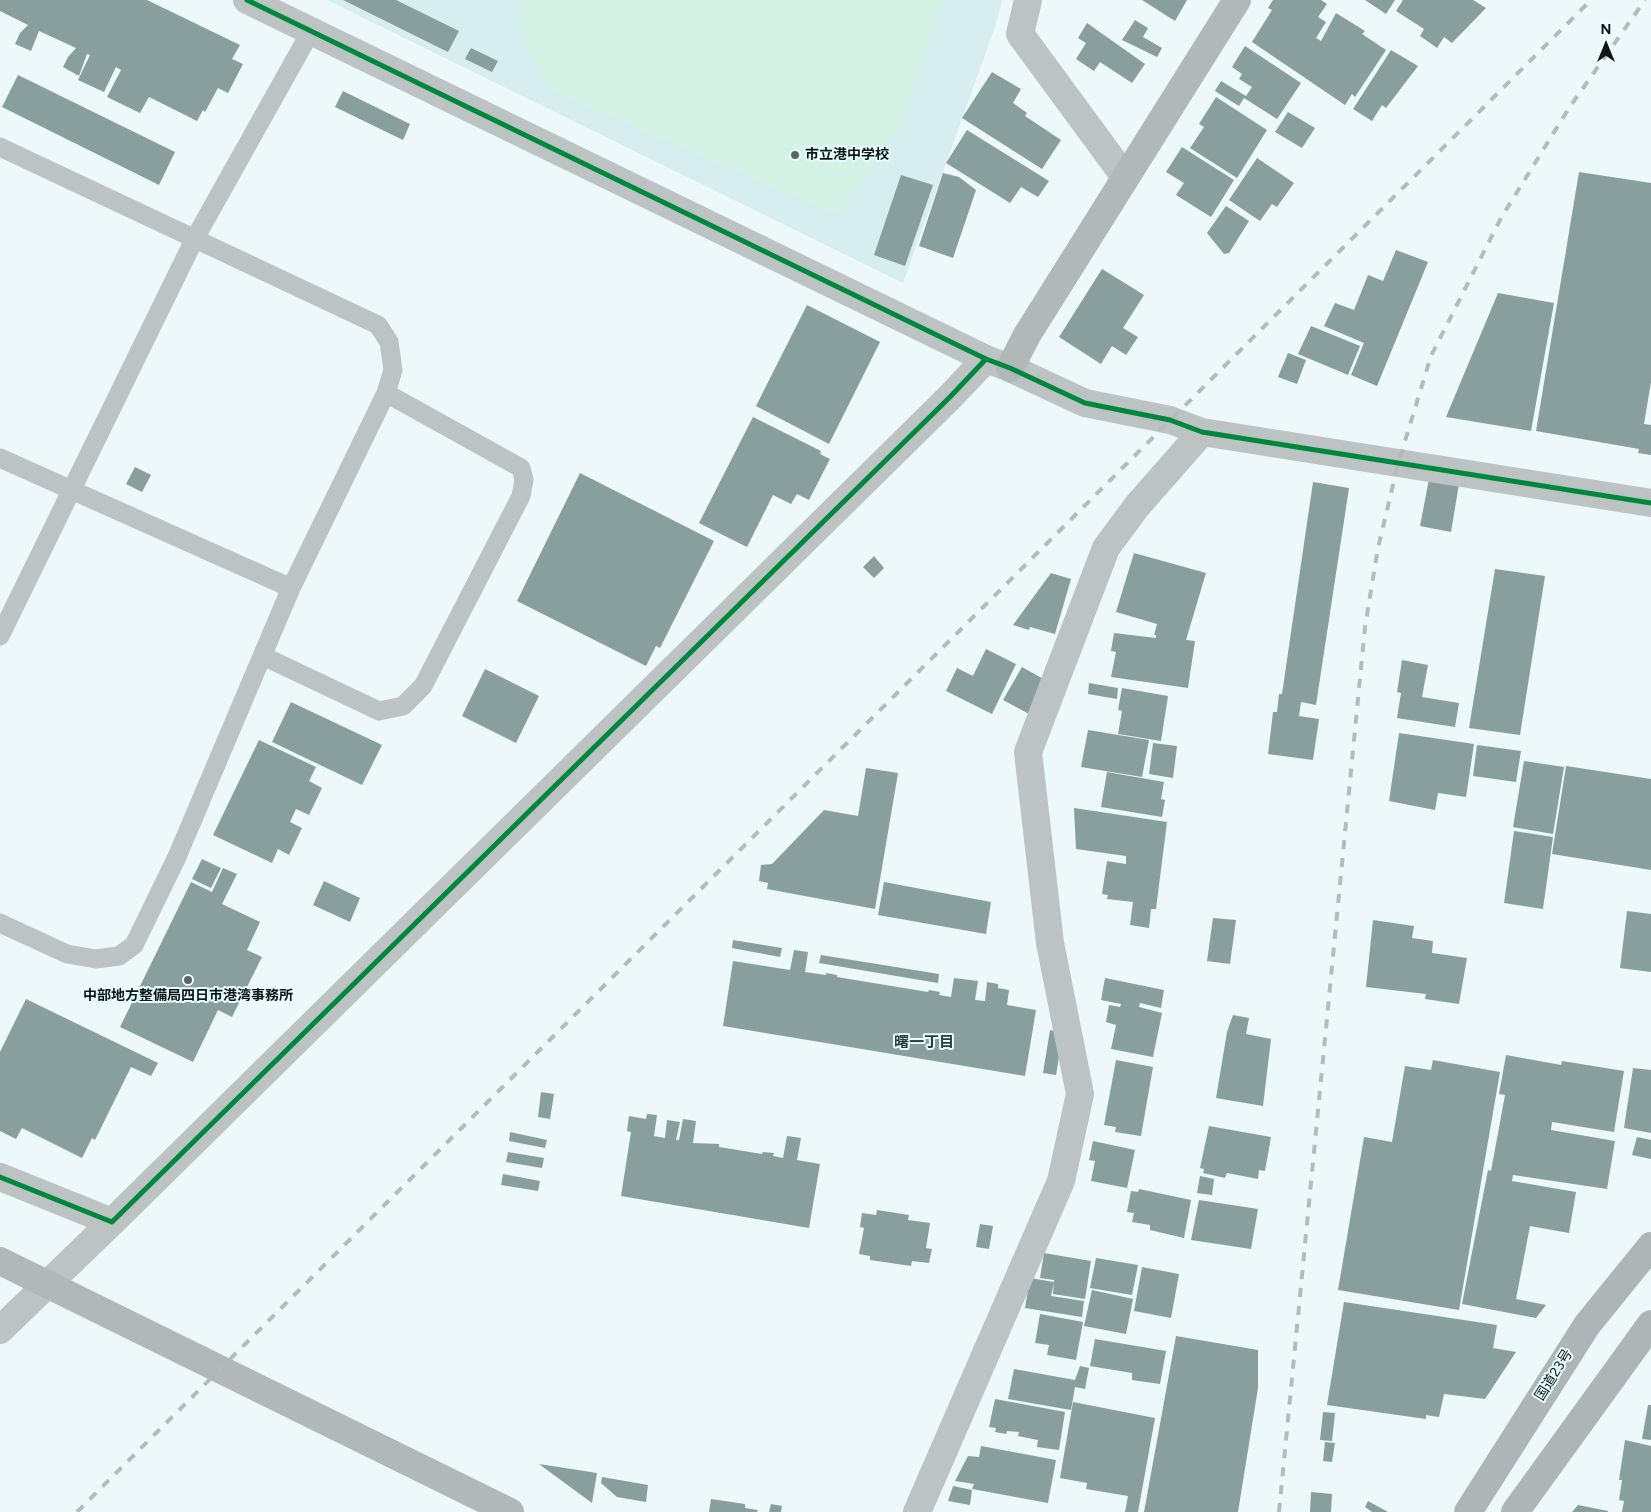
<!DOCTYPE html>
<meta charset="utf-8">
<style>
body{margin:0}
#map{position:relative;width:1651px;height:1512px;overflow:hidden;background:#ecf8f9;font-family:Figtree,sans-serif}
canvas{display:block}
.north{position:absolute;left:1581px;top:20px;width:50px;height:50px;-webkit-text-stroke:4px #e7fdfe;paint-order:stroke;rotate:0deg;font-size:14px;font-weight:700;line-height:20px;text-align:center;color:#0e1617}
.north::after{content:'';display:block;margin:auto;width:18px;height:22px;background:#0e1617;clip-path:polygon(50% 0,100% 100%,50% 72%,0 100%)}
</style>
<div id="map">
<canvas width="1651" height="1512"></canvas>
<div class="north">N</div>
</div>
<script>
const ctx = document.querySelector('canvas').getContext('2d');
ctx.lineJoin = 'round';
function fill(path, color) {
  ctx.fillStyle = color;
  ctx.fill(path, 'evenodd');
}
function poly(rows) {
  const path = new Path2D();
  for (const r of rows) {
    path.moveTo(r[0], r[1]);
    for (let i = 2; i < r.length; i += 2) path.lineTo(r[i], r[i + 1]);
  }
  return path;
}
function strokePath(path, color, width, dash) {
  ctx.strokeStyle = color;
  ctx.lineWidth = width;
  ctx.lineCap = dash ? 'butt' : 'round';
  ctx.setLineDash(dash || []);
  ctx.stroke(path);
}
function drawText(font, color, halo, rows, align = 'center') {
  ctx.font = font + ' Figtree,"Noto Sans JP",sans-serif';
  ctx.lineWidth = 4;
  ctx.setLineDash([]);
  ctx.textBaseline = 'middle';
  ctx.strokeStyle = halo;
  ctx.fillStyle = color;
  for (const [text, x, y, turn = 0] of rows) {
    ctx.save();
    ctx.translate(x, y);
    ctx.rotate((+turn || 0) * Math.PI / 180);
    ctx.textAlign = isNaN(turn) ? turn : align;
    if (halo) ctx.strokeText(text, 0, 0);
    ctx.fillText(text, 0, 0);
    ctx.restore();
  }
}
const built = poly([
 [327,0,1002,0,995,27,903,283]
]);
const green = poly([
 [525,0,944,0,899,129,838,216,548,90,514,20]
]);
const building = poly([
 [0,0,147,0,240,45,232,59,243,64,228,93,218,88,205,112,203,110,197,121,149,97,140,113,107,97,121,70,116,67,104,92,78,80,90,55,87,54,79,76,63,67,68,57,76,48,39,31,31,51,15,44,20,33,28,25,0,11],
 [343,0,396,0,459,31,448,52],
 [1142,0,1187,0,1175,21],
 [1273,0,1321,0,1327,4,1318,17,1326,22,1316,38,1321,41,1336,13,1365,31,1362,34,1386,50,1355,97,1352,94,1345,105,1252,42,1272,10,1268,8],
 [1365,0,1395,0,1386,14],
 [1403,0,1473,0,1486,8,1452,43,1444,37,1437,48,1420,36,1424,29,1396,11],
 [1135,20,1148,28,1143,37,1162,48,1157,57,1122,40],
 [1087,23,1145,64,1132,83,1100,62,1094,71,1076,59,1086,43,1078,38],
 [1245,46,1301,83,1277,119,1244,98,1239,106,1215,91,1221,81,1246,96,1252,87,1239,79,1242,74,1232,67],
 [471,48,498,61,492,72,465,59],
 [1391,50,1418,66,1386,108,1382,105,1372,121,1353,109],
 [992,72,1021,89,1013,103,1027,113,1025,116,1061,140,1042,169,962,118],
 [18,75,175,152,159,185,2,107],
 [343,91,410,124,403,140,335,107],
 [1216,97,1267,130,1237,178,1190,148,1204,127,1199,124],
 [1288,112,1315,128,1302,148,1275,132],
 [967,130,1049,181,1038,197,1021,187,1010,203,946,163],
 [1182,147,1234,180,1211,217,1176,195,1184,183,1166,172],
 [1257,158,1294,183,1277,207,1272,204,1260,221,1229,200],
 [1579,172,1651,183,1651,382,1644,424,1651,425,1651,455,1638,453,1639,449,1536,431],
 [943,173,959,177,976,190,953,258,919,246],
 [901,175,933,185,905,266,874,255],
 [1226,206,1249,221,1229,253,1224,254,1207,233],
 [1396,250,1428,262,1377,386,1351,375,1364,343,1324,326,1335,303,1354,310,1368,275,1383,281],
 [1102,269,1144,295,1123,328,1138,337,1126,355,1112,346,1101,364,1059,337],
 [1498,293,1554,303,1531,431,1446,417],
 [807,305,880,342,829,444,756,406],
 [1311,326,1360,346,1348,375,1298,354],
 [1288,353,1306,360,1297,384,1278,377],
 [753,417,821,451,820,454,830,459,809,500,797,494,791,504,773,495,747,547,699,523],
 [135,467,151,475,142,492,126,484],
 [580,473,714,541,660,648,656,646,646,666,517,601],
 [1429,479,1459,484,1451,532,1420,526],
 [1313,482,1349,488,1316,705,1301,702,1299,716,1319,719,1313,760,1268,754,1273,712,1277,712,1279,694,1282,694],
 [1134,553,1206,573,1186,640,1195,641,1188,688,1111,677,1116,652,1111,651,1114,633,1156,638,1156,635,1154,635,1157,624,1116,612],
 [874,556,884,568,874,578,863,567],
 [1495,569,1545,576,1520,735,1469,728],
 [1051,573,1071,579,1055,634,1030,627,1029,630,1013,625],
 [986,649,1016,664,992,714,946,691,957,668,973,676],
 [1402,660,1428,665,1422,697,1459,703,1455,727,1397,718,1401,693,1397,692],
 [1022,667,1047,681,1029,714,1003,700],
 [485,669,539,696,516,743,462,716],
 [1089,683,1118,688,1117,699,1088,694],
 [1122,688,1168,696,1161,741,1118,734,1122,711,1118,710],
 [291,702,382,745,362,785,272,742],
 [1088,730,1149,740,1142,777,1081,767],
 [1399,733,1474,744,1466,797,1438,793,1435,810,1389,801],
 [259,740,316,767,309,781,322,788,309,815,296,809,290,822,302,828,289,855,278,849,272,863,213,835],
 [1153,743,1177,746,1173,778,1149,774],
 [1477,745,1521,751,1516,782,1473,776],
 [1524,761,1564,767,1553,834,1513,827],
 [1566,766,1651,779,1651,870,1552,854],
 [866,768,898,773,875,909,767,889,768,883,759,881,761,865,772,864,824,810,858,816],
 [1107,772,1164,782,1161,799,1165,800,1162,817,1101,807],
 [1074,808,1167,822,1156,909,1151,909,1149,928,1130,925,1133,902,1107,899,1108,895,1102,894,1107,861,1126,864,1126,856,1076,849],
 [1514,831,1553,837,1543,909,1504,903],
 [202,859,221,868,211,888,192,879],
 [223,868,237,874,222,904,260,922,247,950,262,957,232,1017,218,1010,193,1062,120,1027,191,882,212,892],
 [324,881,360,898,350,922,313,905],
 [884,882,991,902,986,934,878,915],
 [1627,911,1651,914,1651,972,1620,968],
 [1213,918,1236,920,1230,964,1207,961],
 [1373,920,1414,926,1412,938,1433,941,1432,953,1467,958,1459,1004,1425,999,1426,994,1366,987],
 [733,940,782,948,780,957,732,948],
 [794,950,808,952,805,972,826,975,826,973,837,975,837,977,928,992,929,990,940,992,939,995,951,997,954,978,978,981,975,1000,985,1001,987,982,998,984,998,988,1009,990,1007,1005,1036,1010,1025,1076,723,1026,733,961,790,970],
 [821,955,939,974,938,983,819,963],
 [1105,978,1164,990,1161,1008,1140,1003,1139,1007,1162,1013,1153,1057,1111,1049,1116,1025,1106,1022,1109,1005,1120,1007,1121,1004,1101,1000],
 [26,999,158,1063,151,1076,131,1067,95,1140,92,1138,82,1158,22,1128,16,1139,0,1131,0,1052],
 [1233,1015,1249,1018,1246,1034,1271,1039,1263,1106,1216,1098,1227,1032],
 [1050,1030,1063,1033,1056,1075,1043,1073],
 [1506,1055,1561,1065,1562,1061,1624,1071,1614,1132,1552,1122,1551,1130,1615,1141,1607,1189,1513,1175,1512,1181,1576,1192,1569,1233,1530,1226,1516,1299,1546,1305,1536,1318,1462,1304,1488,1170,1491,1171,1505,1095,1499,1094],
 [1116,1060,1153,1067,1141,1136,1115,1132,1116,1127,1104,1125],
 [1433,1060,1500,1072,1459,1310,1338,1290,1364,1137,1392,1142,1405,1066,1431,1070],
 [1633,1068,1651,1070,1651,1133,1624,1128],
 [541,1092,554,1094,550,1119,538,1117],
 [647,1114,657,1115,654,1136,665,1138,667,1120,680,1122,676,1140,679,1140,683,1119,696,1121,693,1143,719,1144,719,1147,762,1154,763,1152,774,1153,773,1156,783,1158,787,1136,801,1138,797,1160,820,1164,809,1228,621,1196,631,1132,627,1131,629,1116,646,1119],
 [1209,1126,1271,1137,1265,1171,1259,1170,1258,1179,1227,1173,1225,1178,1203,1173,1204,1169,1200,1168],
 [510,1132,547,1140,545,1148,509,1141],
 [1637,1137,1651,1140,1651,1159,1632,1155],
 [1093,1141,1135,1150,1127,1188,1091,1181,1095,1161,1089,1160],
 [508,1152,544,1158,542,1168,506,1162],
 [503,1174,540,1181,538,1191,501,1185],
 [1200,1176,1214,1179,1212,1195,1197,1193],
 [1139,1189,1191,1200,1184,1238,1150,1230,1150,1225,1132,1222,1134,1213,1127,1212,1131,1191,1138,1192],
 [1199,1200,1258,1209,1251,1249,1191,1240],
 [877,1210,909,1215,908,1220,930,1223,926,1248,932,1249,929,1263,912,1261,911,1266,870,1260,870,1256,859,1254,864,1228,860,1227,862,1213,876,1215],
 [980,1224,993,1226,989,1249,976,1247],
 [1044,1253,1091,1261,1085,1299,1053,1294,1054,1280,1040,1278],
 [1096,1258,1138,1265,1132,1295,1090,1288],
 [1142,1267,1179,1274,1171,1318,1134,1311],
 [1030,1278,1054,1282,1051,1296,1084,1301,1082,1317,1025,1308],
 [1092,1290,1133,1299,1126,1334,1084,1326],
 [1344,1302,1497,1325,1493,1348,1516,1352,1485,1399,1444,1394,1439,1417,1426,1415,1426,1419,1327,1405],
 [1040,1314,1083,1322,1076,1360,1047,1355,1049,1345,1035,1343],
 [1176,1336,1258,1350,1258,1388,1238,1512,1144,1512],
 [1095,1339,1166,1351,1160,1384,1132,1380,1132,1373,1090,1366],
 [1080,1366,1089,1368,1085,1389,1075,1387,1071,1410,1008,1399,1014,1369,1075,1380],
 [995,1399,1065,1412,1059,1450,1037,1447,1038,1440,1018,1436,1019,1432,1007,1431,1006,1434,995,1432,996,1428,989,1427],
 [1073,1402,1155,1418,1138,1512,1125,1512,1128,1496,1086,1489,1087,1483,1060,1478],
 [1648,1405,1651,1405,1651,1440,1642,1439],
 [1323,1412,1335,1413,1332,1441,1320,1440],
 [1625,1440,1651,1446,1651,1512,1622,1512,1624,1501,1619,1500,1622,1480,1619,1480],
 [1325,1442,1335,1443,1332,1462,1323,1461],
 [981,1446,1056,1460,1048,1503,972,1489,974,1484,955,1481,968,1456,979,1457],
 [539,1464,597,1473,592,1503],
 [602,1477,648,1485,646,1502,617,1497,601,1483],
 [953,1486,972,1490,970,1505,948,1501],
 [1311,1492,1332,1494,1331,1512,1310,1512],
 [711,1499,745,1504,745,1508,758,1510,757,1512,709,1512],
 [1368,1501,1388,1512,1372,1512,1365,1507],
 [771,1504,782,1506,781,1512,769,1512],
 [1578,1505,1608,1511,1608,1512,1572,1512]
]);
const lane = poly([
 [0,147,378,325,389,342,393,370,386,393,291,588,176,859,134,945,119,956,96,959,67,954,0,923],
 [0,458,291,588],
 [0,636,194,240,311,31],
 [263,656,379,711,403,706,423,686,521,496,524,480,521,468,386,393]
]);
const street = poly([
 [247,0,986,359,1010,368,1085,403,1170,420,1202,432,1651,503],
 [1028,0,1020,34,1125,177],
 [0,1177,112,1222,950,397,986,359],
 [0,1330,112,1222],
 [917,1512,1061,1181,1080,1094,1050,943,1028,752,1106,548,1137,506,1202,432]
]);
const secondary = poly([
 [1010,368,1027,335,1237,0],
 [0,1261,510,1512]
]);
const highway = poly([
 [1468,1512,1587,1325,1651,1246],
 [1515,1512,1651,1324]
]);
const rail = poly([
 [77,1512,1591,0],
 [1279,1512,1365,627,1378,548,1398,464,1431,356,1501,218,1569,108,1645,0]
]);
const cycleway = poly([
 [247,0,986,359,1010,368,1085,403,1170,420,1202,432,1651,503],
 [0,1177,112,1222,950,397,986,359]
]);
const markers = [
 [795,155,5,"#5c6566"],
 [188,980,5,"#5c6566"]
];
const poiNames = [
 ["市立港中学校",805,155],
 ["中部地方整備局四日市港湾事務所",188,996,"center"]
];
const streetNames = [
 ["国道23号",1554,1375,-58]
];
const neighbourhoodNames = [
 ["曙一丁目",924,1043]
];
fill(built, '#d7edef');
fill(green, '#d4f2e5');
fill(building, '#889f9d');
strokePath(lane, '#bdc2c3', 19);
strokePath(street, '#bdc2c3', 28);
strokePath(secondary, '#b2b7b8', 28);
strokePath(highway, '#afb5b6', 28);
strokePath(rail, '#b3bbbc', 4, [9, 9]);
strokePath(cycleway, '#00873e', 5);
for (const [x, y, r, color] of markers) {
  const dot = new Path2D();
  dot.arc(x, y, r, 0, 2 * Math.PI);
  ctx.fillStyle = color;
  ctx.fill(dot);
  strokePath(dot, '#e7fdfe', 2);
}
drawText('bold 14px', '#0e1617', '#e7fdfe', poiNames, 'left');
drawText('14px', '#0e1617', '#e7fdfe', streetNames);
drawText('bold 15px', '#2b3d3e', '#e7fdfe', neighbourhoodNames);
</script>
